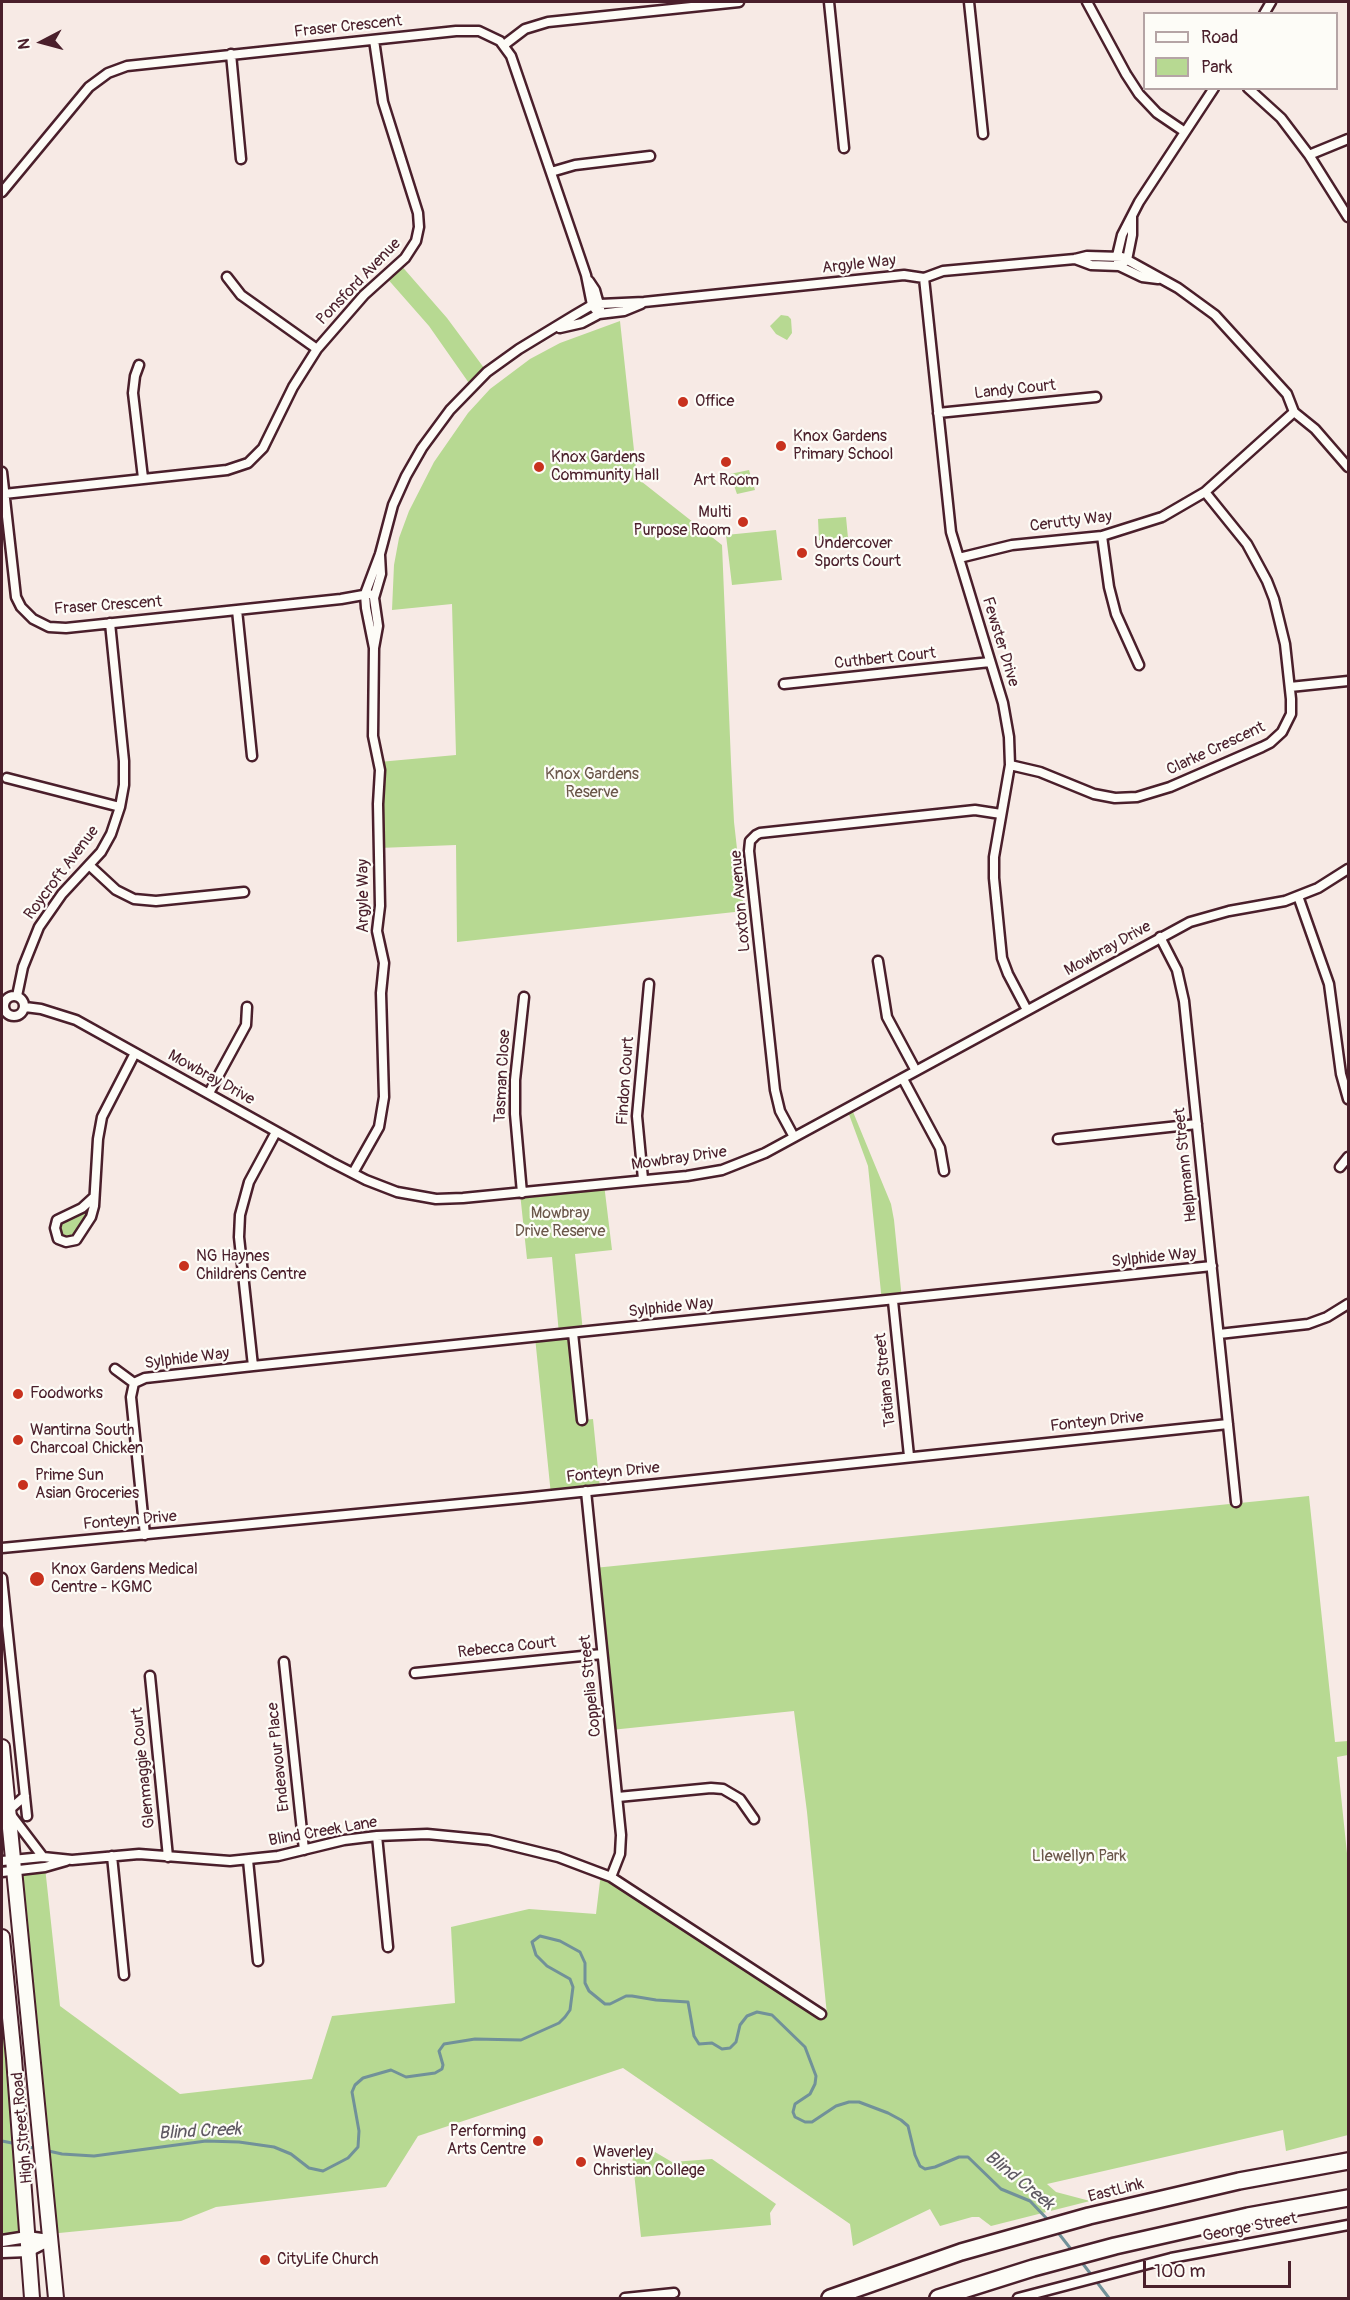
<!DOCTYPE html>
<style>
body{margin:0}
#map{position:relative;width:1350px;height:2300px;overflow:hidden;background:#f7eae5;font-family:Pangolin,sans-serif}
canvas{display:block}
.frame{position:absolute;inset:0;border:3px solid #4a1f2b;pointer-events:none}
.legend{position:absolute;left:1143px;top:12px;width:195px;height:78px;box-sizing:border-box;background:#fdfcf7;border:2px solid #b5a4a5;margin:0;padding:8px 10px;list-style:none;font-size:18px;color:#4a1f2b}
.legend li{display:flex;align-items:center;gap:12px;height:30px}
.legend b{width:30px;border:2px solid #b5a4a5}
.north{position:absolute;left:12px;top:12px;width:60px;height:60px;-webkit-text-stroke:4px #fdfcf7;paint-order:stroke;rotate:264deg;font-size:16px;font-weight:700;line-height:24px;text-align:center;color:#4a1f2b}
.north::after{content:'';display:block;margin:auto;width:21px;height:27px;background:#4a1f2b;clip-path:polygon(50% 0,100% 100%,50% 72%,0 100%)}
.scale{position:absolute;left:1143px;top:2261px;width:148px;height:27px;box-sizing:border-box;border:3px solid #4a1f2b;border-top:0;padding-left:8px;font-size:18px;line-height:21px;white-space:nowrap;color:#4a1f2b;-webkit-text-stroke:4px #fdfcf7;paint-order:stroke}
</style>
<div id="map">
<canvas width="1350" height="2300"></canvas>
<div class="frame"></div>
<ul class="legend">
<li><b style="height:8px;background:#fdfcf7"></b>Road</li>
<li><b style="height:16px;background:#b7d992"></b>Park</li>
</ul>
<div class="north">N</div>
<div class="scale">100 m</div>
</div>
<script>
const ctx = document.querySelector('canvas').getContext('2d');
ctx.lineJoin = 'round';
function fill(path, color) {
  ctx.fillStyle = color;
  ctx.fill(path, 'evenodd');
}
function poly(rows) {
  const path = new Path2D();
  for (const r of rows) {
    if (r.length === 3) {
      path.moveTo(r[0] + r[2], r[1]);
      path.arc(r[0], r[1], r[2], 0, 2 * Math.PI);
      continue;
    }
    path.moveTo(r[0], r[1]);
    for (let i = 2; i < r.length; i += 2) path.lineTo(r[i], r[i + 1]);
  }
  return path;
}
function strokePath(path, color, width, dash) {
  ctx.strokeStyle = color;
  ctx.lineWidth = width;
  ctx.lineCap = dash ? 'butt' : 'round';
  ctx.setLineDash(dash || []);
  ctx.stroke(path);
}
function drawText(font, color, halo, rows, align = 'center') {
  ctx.font = font + ' Pangolin,sans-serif';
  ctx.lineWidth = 4.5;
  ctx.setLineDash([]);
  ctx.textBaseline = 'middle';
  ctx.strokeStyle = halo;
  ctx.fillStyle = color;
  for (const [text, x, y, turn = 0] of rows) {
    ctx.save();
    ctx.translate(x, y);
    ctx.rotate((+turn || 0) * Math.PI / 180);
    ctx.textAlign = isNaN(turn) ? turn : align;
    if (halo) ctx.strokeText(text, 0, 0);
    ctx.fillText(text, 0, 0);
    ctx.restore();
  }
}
const green = poly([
 [399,263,447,318,487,372,471,386,429,326,385,276],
 [781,315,788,316,791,319,792,333,787,340,776,334,770,326],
 [620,321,637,478,722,545,731,762,734,822,744,911,457,942,456,845,379,848,379,762,456,755,452,604,392,610,394,565,399,538,409,511,434,462,468,413,490,389,530,359,560,343],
 [749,470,755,490,737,494,730,474],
 [846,517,848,538,819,540,818,519],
 [776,530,782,580,732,585,726,535],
 [851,1107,891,1204,894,1220,902,1300,882,1302,868,1166,847,1109],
 [604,1184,612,1250,575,1254,583,1332,573,1333,583,1420,593,1419,600,1489,551,1495,535,1337,559,1334,552,1257,527,1259,520,1193],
 [94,1197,80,1236,62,1242,57,1220],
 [1309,1496,1335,1742,1348,1741,1348,1755,1337,1757,1348,1863,1348,2135,1286,2151,1283,2130,1047,2184,1056,2192,1090,2201,991,2226,979,2217,972,2217,940,2226,930,2209,853,2246,850,2224,623,2068,418,2136,386,2187,216,2207,181,2221,49,2234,15,1870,45,1867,60,2006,180,2094,312,2079,332,2016,455,2003,451,1927,529,1909,596,1914,601,1873,821,2014,827,2015,807,1812,794,1711,611,1730,594,1568],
 [2,1937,27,2237,2,2241],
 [655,2152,672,2162,712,2159,776,2204,770,2213,771,2225,641,2237,632,2154]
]);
const stream = poly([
 [2,2141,17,2144],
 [24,2146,38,2149],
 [44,2150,62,2154,94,2156,206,2141,239,2142,274,2147,291,2154,309,2168,323,2171,348,2158,358,2147,359,2131,352,2092,355,2085,363,2078,391,2070,406,2077,435,2073,442,2069,443,2065,439,2051,444,2044,475,2039,521,2040,559,2023,565,2017,570,2010,573,1987,570,1979,547,1966,536,1955,532,1942,540,1936,560,1941,580,1952,585,1963,585,1983,589,1991,605,2004,610,2004,626,1996,632,1996,656,2000,688,2002,694,2036,699,2044,712,2043,722,2049,730,2048,736,2042,740,2025,747,2016,757,2012,772,2015,805,2047,816,2076,815,2084,810,2094,795,2104,793,2112,795,2117,805,2122,812,2122,836,2106,849,2102,859,2102,888,2113,901,2120,908,2126,915,2155,920,2166,925,2169,935,2167,959,2157,968,2157,1001,2189,1030,2201,1050,2222],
 [1056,2230,1074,2253],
 [1080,2260,1109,2298]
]);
const minor = poly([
 [829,2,844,148],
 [969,2,983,134],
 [1087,2,1126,74,1139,94,1157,113,1185,132],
 [1264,14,1271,2],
 [504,45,525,29,548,22,739,2],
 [231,54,241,159],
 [1248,88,1281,118,1309,155,1348,217],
 [1309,155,1348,139],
 [551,172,575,165,650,156],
 [2,192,89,87,108,73,127,66,456,31,479,31,500,41,511,56,586,275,592,305,599,314],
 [1132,217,1132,235,1127,260,1119,266,1117,256,1122,235,1139,202,1214,88],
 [1075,259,1091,265,1119,266,1142,277,1158,279],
 [227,277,241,295,317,349],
 [924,278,951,532,1003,703,1009,737,1010,765,994,857,994,878,1002,958,1008,974,1027,1010],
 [589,281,595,290,600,308],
 [560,328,582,323,599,314,624,311,641,304],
 [139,365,135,376,133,393,143,478],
 [938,413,1096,397],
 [2,472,16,597,21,607,33,619,49,627,66,628,341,599,369,594],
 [4,494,227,470,248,463,263,448,293,387,317,349,364,295,405,258,416,241,419,227,418,213,383,102,374,40],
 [1102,536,1109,587,1116,614,1139,665],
 [959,558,1012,545,1102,536,1162,517,1205,492,1294,412],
 [237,610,252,756],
 [374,648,366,608,365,594,380,554,393,505,406,476,422,448,450,410,487,372,519,349,575,315,592,305,600,304,644,302,904,275,924,278,943,271,1075,259,1087,256,1122,257,1178,288,1215,315,1287,394,1294,412,1315,429,1348,467],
 [784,684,990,662],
 [1290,687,1348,681],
 [1010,765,1040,772,1094,794,1115,798,1137,797,1170,787,1262,747,1270,743,1282,732,1291,714,1291,699,1285,644,1274,599,1267,581,1247,544,1205,492],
 [7,778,120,807],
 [89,865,116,890,134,899,156,901,244,892],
 [1298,896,1329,984,1341,1074,1348,1099],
 [1160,937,1177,970,1184,1001,1236,1502],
 [878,961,887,1017,916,1071],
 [14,1006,10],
 [17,996,23,967,39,927,62,894,101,852,111,834,120,807,124,785,124,761,110,623],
 [25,1007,41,1009,76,1020,331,1162,366,1180,397,1192,436,1199,463,1198,687,1176,722,1170,765,1153,1190,922,1229,911,1285,901,1318,888,1348,869],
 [903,1079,940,1148,944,1171],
 [209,1093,246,1025,247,1007],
 [794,1137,780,1111,775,1090,749,851,750,841,756,835,760,833,975,810,1001,814],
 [1058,1139,1197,1124],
 [1340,1167,1348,1157],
 [353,1173,379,1127,384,1097,381,993,384,963,377,931,380,906,378,804,380,770,373,736,374,648,378,626,374,598,381,574,380,555],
 [643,1179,637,1116,649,984],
 [522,1193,515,1114,515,1080,524,997],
 [94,1197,82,1208,57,1220,55,1228,58,1239,66,1242,76,1240,91,1217,94,1206,98,1139,102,1117,135,1053],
 [893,1301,909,1456],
 [573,1333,582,1420],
 [1219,1334,1308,1324,1327,1317,1348,1304],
 [253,1366,239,1237,240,1215,249,1182,276,1132],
 [115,1369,134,1383,131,1397,145,1535],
 [134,1383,145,1378,253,1366,1212,1266],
 [586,1491,621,1835,620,1854,611,1877],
 [2,1548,523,1498,1228,1424],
 [2,1578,27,1816],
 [284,1662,304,1850],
 [415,1673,602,1654],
 [150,1676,168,1857],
 [25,1796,8,1811,43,1857],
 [618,1797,711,1788,723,1789,740,1799,754,1819],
 [377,1836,388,1947],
 [112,1856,124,1975],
 [248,1860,258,1961],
 [2,1861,43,1857,72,1860,139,1854,230,1861,278,1856,344,1840,377,1836,427,1834,489,1840,558,1857,611,1877,821,2014],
 [2,1872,45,1867,66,1861],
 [625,2298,674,2293],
 [1018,2298,1171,2258,1348,2225]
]);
const tertiary = poly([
 [2,2241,27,2237,49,2240],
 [2,2252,28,2251,50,2240]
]);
const primary = poly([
 [2,1747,56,2298],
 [2,1937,14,2058,32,2298]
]);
const motorway = poly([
 [830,2298,961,2252,1089,2216,1239,2181,1348,2161],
 [938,2298,1033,2268,1115,2246,1248,2216,1348,2198]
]);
const markers = [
 [683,402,6,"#c8321e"],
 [781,446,6,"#c8321e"],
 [726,462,6,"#c8321e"],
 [539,467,6,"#c8321e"],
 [743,522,6,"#c8321e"],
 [802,553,6,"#c8321e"],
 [184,1266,6,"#c8321e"],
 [18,1394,6,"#c8321e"],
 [18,1440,6,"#c8321e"],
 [23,1485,6,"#c8321e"],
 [37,1579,8,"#c8321e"],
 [538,2141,6,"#c8321e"],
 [581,2162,6,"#c8321e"],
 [265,2260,6,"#c8321e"]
];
const streetNames = [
 ["Fraser Crescent",348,27,-6],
 ["Argyle Way",859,265,-6],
 ["Ponsford Avenue",359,282,-46],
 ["Landy Court",1015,390,-6],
 ["Cerutty Way",1071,522,-7],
 ["Fraser Crescent",108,606,-4],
 ["Fewster Drive",1000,642,73],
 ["Cuthbert Court",885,659,-6],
 ["Clarke Crescent",1216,749,-25],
 ["Roycroft Avenue",62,873,-53],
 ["Argyle Way",364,896,-90],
 ["Loxton Avenue",741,901,-95],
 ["Mowbray Drive",1108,949,-29],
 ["Tasman Close",503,1076,-87],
 ["Mowbray Drive",211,1078,29],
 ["Findon Court",626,1081,-86],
 ["Mowbray Drive",679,1159,-8],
 ["Helpmann Street",1186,1165,-96],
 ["Sylphide Way",1154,1258,-6],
 ["Sylphide Way",671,1308,-6],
 ["Sylphide Way",187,1359,-7],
 ["Tatiana Street",886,1380,-96],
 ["Fonteyn Drive",1097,1422,-6],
 ["Fonteyn Drive",613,1473,-6],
 ["Fonteyn Drive",130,1521,-5],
 ["Rebecca Court",507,1648,-6],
 ["Coppelia Street",591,1686,-96],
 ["Endeavour Place",279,1757,-96],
 ["Glenmaggie Court",144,1768,-96],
 ["Blind Creek Lane",323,1832,-10],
 ["High Street Road",23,2128,-95],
 ["EastLink",1116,2191,-14],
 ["George Street",1250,2228,-11]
];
const poiNames = [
 ["Office",695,402],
 ["Knox Gardens",793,437],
 ["Primary School",793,455],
 ["Knox Gardens",551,458],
 ["Community Hall",551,476],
 ["Art Room",726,481,"center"],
 ["Multi",731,513,"right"],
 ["Purpose Room",731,531,"right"],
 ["Undercover",814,544],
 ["Sports Court",814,562],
 ["NG Haynes",196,1257],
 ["Childrens Centre",196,1275],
 ["Foodworks",30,1394],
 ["Wantirna South",30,1431],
 ["Charcoal Chicken",30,1449],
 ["Prime Sun",35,1476],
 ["Asian Groceries",35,1494],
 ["Knox Gardens Medical",51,1570],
 ["Centre - KGMC",51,1588],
 ["Performing",526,2132,"right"],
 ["Arts Centre",526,2150,"right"],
 ["Waverley",593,2153],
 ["Christian College",593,2171],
 ["CityLife Church",277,2260]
];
const parkNames = [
 ["Knox Gardens",592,775],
 ["Reserve",592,793],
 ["Mowbray",560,1214],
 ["Drive Reserve",560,1232],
 ["Llewellyn Park",1079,1857]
];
const waterNames = [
 ["Blind Creek",200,2132,-3],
 ["Blind Creek",1019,2181,39]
];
fill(green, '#b7d992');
strokePath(stream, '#719199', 3);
strokePath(minor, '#4a1f2b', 13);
strokePath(tertiary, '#4a1f2b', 15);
strokePath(primary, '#4a1f2b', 18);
strokePath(motorway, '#4a1f2b', 20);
strokePath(minor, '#fdfcf7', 8);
strokePath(tertiary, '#fdfcf7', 10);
strokePath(primary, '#fdfcf7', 14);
strokePath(motorway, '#fdfcf7', 15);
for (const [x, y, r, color] of markers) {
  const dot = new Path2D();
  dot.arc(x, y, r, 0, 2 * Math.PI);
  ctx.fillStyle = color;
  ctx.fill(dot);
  strokePath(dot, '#fdfcf7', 2);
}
drawText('16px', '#4a1f2b', '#fdfcf7', streetNames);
drawText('16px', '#4a1f2b', '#fdfcf7', poiNames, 'left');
drawText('16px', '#6b574a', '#fdfcf7', parkNames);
drawText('italic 18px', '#5e5862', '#fdfcf7', waterNames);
</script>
